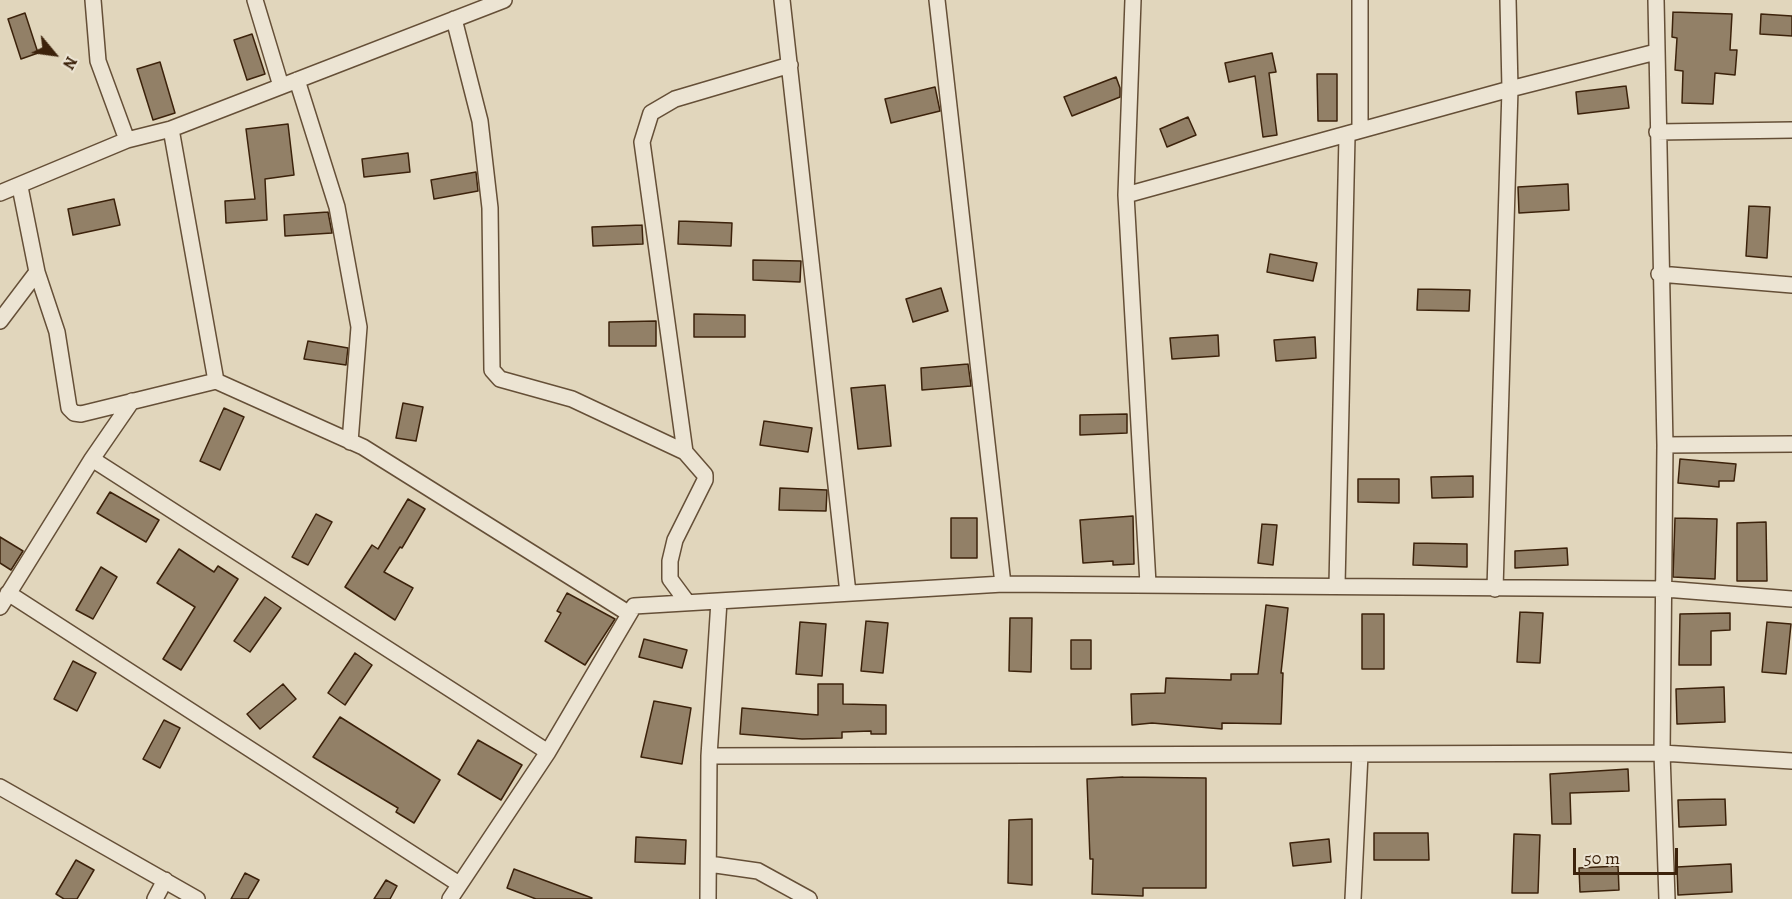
<!DOCTYPE html>
<style>
body{margin:0}
#map{position:relative;width:1792px;height:899px;overflow:hidden;background:#e1d6bc;font-family:Alegreya,serif}
canvas{display:block}
.north{position:absolute;left:24px;top:24px;width:60px;height:60px;-webkit-text-stroke:4px #ece4d3;paint-order:stroke;rotate:119deg;font-size:16px;font-weight:700;line-height:24px;text-align:center;color:#3c220b}
.north::after{content:'';display:block;margin:auto;width:21px;height:27px;background:#3c220b;clip-path:polygon(50% 0,100% 100%,50% 72%,0 100%)}
.scale{position:absolute;left:1573px;top:848px;width:105px;height:27px;box-sizing:border-box;border:3px solid #3c220b;border-top:0;padding-left:8px;font-size:18px;line-height:21px;white-space:nowrap;color:#3c220b;-webkit-text-stroke:4px #ece4d3;paint-order:stroke}
</style>
<div id="map">
<canvas width="1792" height="899"></canvas>
<div class="north">N</div>
<div class="scale">50 m</div>
</div>
<script>
const ctx = document.querySelector('canvas').getContext('2d');
ctx.lineJoin = 'round';
function fill(path, color) {
  ctx.fillStyle = color;
  ctx.fill(path, 'evenodd');
}
function poly(rows) {
  const path = new Path2D();
  for (const r of rows) {
    path.moveTo(r[0], r[1]);
    for (let i = 2; i < r.length; i += 2) path.lineTo(r[i], r[i + 1]);
  }
  return path;
}
function strokePath(path, color, width, dash) {
  ctx.strokeStyle = color;
  ctx.lineWidth = width;
  ctx.lineCap = dash ? 'butt' : 'round';
  ctx.setLineDash(dash || []);
  ctx.stroke(path);
}
const building = poly([
 [1673,12,1732,14,1730,50,1737,50,1735,75,1715,73,1713,104,1682,103,1683,71,1675,70,1677,38,1672,37,1673,12],
 [25,13,38,53,21,59,8,19,25,13],
 [1761,14,1792,16,1792,36,1760,34,1761,14],
 [252,34,265,74,247,80,234,40,252,34],
 [1272,53,1276,72,1269,73,1277,135,1263,137,1255,76,1229,82,1225,63,1272,53],
 [160,62,175,113,153,120,137,69,160,62],
 [1317,74,1337,74,1337,121,1318,121,1317,74],
 [1116,77,1120,88,1120,97,1072,116,1064,97,1116,77],
 [1626,86,1629,108,1578,114,1576,92,1626,86],
 [935,87,940,111,891,123,885,99,935,87],
 [1188,117,1196,135,1167,147,1160,129,1188,117],
 [288,124,294,175,265,179,267,220,226,223,225,201,255,199,246,129,288,124],
 [408,153,410,172,364,177,362,159,408,153],
 [476,172,478,191,434,199,431,180,476,172],
 [1568,184,1569,210,1519,213,1518,187,1568,184],
 [114,199,120,225,73,235,68,209,114,199],
 [1749,206,1770,207,1767,258,1746,256,1749,206],
 [328,212,332,233,285,236,284,215,328,212],
 [679,221,732,223,731,246,678,244,679,221],
 [642,225,643,244,593,246,592,227,642,225],
 [1270,254,1317,263,1313,281,1267,272,1270,254],
 [753,260,801,261,800,282,753,280,753,260],
 [941,288,948,311,913,322,906,299,941,288],
 [1418,289,1470,290,1469,311,1417,310,1418,289],
 [694,314,745,315,745,337,694,337,694,314],
 [656,321,656,346,609,346,609,322,656,321],
 [1218,335,1219,356,1172,359,1170,338,1218,335],
 [1315,337,1316,358,1276,361,1274,340,1315,337],
 [308,341,348,348,346,365,304,359,308,341],
 [968,364,971,386,922,390,921,368,968,364],
 [885,385,891,446,858,449,851,388,885,385],
 [403,403,423,407,416,441,396,438,403,403],
 [224,408,244,417,220,470,200,461,224,408],
 [1127,414,1127,433,1080,435,1080,415,1127,414],
 [764,421,812,428,808,452,760,445,764,421],
 [1680,459,1736,464,1734,481,1719,481,1719,487,1678,483,1680,459],
 [1473,476,1473,497,1432,498,1431,477,1473,476],
 [1358,479,1399,479,1399,503,1358,502,1358,479],
 [780,488,827,490,826,511,779,510,780,488],
 [110,492,159,520,146,542,97,513,110,492],
 [408,499,425,509,402,548,400,547,384,572,413,588,395,620,345,587,372,545,378,549,408,499],
 [316,514,332,522,308,565,292,557,316,514],
 [1133,516,1134,564,1113,565,1113,561,1083,563,1080,520,1133,516],
 [951,518,977,518,977,558,951,558,951,518],
 [1675,518,1717,519,1715,579,1673,577,1675,518],
 [1766,522,1767,581,1737,581,1737,523,1766,522],
 [1262,524,1277,525,1273,565,1258,563,1262,524],
 [0,537,23,551,11,570,0,563,0,537],
 [1414,543,1467,544,1467,567,1413,565,1414,543],
 [1567,548,1568,565,1515,568,1515,551,1567,548],
 [179,549,214,572,218,566,238,579,181,670,163,659,195,607,157,583,179,549],
 [101,567,117,577,93,619,76,610,101,567],
 [567,593,615,619,585,665,545,641,561,613,557,611,567,593],
 [265,597,281,608,250,652,234,641,265,597],
 [1266,605,1288,608,1281,673,1283,673,1281,724,1222,723,1222,729,1152,723,1132,725,1131,694,1165,693,1166,678,1231,680,1231,674,1258,674,1266,605],
 [1520,612,1543,613,1540,663,1517,662,1520,612],
 [1730,613,1730,630,1711,631,1711,665,1679,665,1680,614,1730,613],
 [1362,614,1384,614,1384,669,1362,669,1362,614],
 [1010,618,1032,618,1031,672,1009,671,1010,618],
 [866,621,888,623,883,673,861,671,866,621],
 [800,622,826,624,822,676,796,674,800,622],
 [1767,622,1791,624,1786,674,1762,672,1767,622],
 [644,639,687,650,682,668,639,657,644,639],
 [1071,640,1091,640,1091,669,1071,669,1071,640],
 [355,653,372,665,345,705,328,693,355,653],
 [73,661,96,673,77,711,54,699,73,661],
 [283,684,296,699,260,729,247,714,283,684],
 [818,684,843,684,843,704,886,705,886,734,871,734,871,731,842,732,842,738,802,739,740,734,742,708,818,715,818,684],
 [1724,687,1725,722,1677,724,1676,689,1724,687],
 [654,701,691,708,682,764,641,757,654,701],
 [340,717,440,780,414,823,396,812,398,808,313,757,340,717],
 [164,720,180,728,160,768,143,759,164,720],
 [478,740,522,765,501,800,458,774,478,740],
 [1628,769,1629,791,1570,793,1571,824,1552,824,1550,774,1628,769],
 [1123,777,1206,778,1206,888,1143,888,1143,896,1092,894,1093,859,1090,859,1087,779,1123,777],
 [1725,799,1726,825,1679,827,1678,800,1725,799],
 [1032,819,1032,885,1008,883,1009,820,1032,819],
 [1374,833,1428,833,1429,860,1374,860,1374,833],
 [1514,834,1540,835,1538,893,1512,893,1514,834],
 [636,837,686,840,685,864,635,862,636,837],
 [1329,839,1331,862,1293,866,1290,843,1329,839],
 [76,860,94,870,77,899,64,899,56,894,76,860],
 [1731,864,1732,892,1678,895,1677,867,1731,864],
 [1618,866,1619,890,1580,892,1579,868,1618,866],
 [514,869,592,898,591,899,536,899,507,888,514,869],
 [245,873,259,880,248,899,231,899,245,873],
 [386,880,397,886,390,899,374,899,386,880]
]);
const minor = poly([
 [93,0,98,61,127,140],
 [255,0,281,86],
 [782,0,848,593],
 [937,0,1003,584],
 [1133,0,1126,195,1148,584],
 [1656,0,1665,445,1662,753,1667,899],
 [454,19,480,121,490,208,492,370,500,379,572,399,685,452,705,475,705,480,675,540,670,561,670,579,687,602],
 [297,80,337,207,359,327,350,442],
 [171,129,216,381,363,447,628,613],
 [1360,130,1360,0],
 [1657,132,1792,130],
 [20,187,37,272,57,332,69,408,74,413,81,414,216,381],
 [0,193,127,140,171,129,504,0],
 [1126,195,1510,89,1656,52],
 [1659,274,1792,285],
 [0,321,37,272],
 [132,401,92,459,548,752],
 [1665,445,1792,444],
 [685,452,642,142,651,113,675,99,790,65],
 [1337,585,1347,136],
 [1495,589,1510,89,1508,0],
 [8,593,459,884],
 [0,607,92,459],
 [709,756,1662,753,1792,761],
 [0,787,197,899],
 [709,864,758,871,809,899],
 [155,899,165,880],
 [450,899,548,752,634,606,1003,584,1665,589,1792,599],
 [708,899,709,756,719,601],
 [1353,899,1360,754]
]);
fill(building, '#928067');
strokePath(building, '#3c220b', 1.5);
strokePath(minor, '#654f37', 18);
strokePath(minor, '#ece4d3', 15);
</script>
